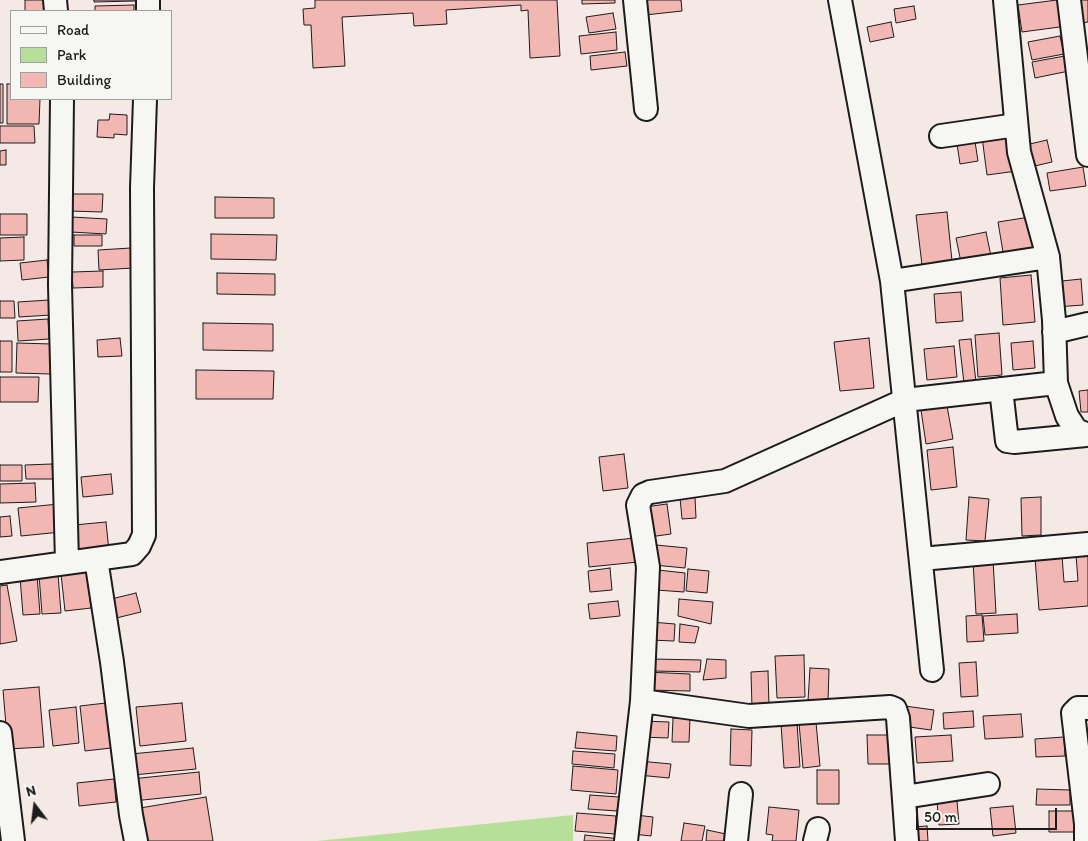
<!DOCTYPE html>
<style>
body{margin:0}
#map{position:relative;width:1088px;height:841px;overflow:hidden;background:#f5e9e5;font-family:Itim,sans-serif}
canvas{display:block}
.legend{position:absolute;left:10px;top:10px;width:162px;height:90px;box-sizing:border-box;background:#f6f6f2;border:1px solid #9f9f9c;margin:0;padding:6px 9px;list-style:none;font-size:15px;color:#1c1c1c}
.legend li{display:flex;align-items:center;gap:10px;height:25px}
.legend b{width:25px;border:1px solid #9f9f9c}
.north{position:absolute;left:10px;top:781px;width:50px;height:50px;-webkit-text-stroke:4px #f6f6f2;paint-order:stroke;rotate:345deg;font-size:14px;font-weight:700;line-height:20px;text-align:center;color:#1c1c1c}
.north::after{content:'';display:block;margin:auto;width:18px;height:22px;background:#1c1c1c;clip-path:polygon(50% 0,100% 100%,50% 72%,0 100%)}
.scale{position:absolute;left:916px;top:808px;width:141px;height:22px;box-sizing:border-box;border:2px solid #1c1c1c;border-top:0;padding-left:6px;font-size:15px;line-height:18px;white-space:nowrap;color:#1c1c1c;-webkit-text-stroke:4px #f6f6f2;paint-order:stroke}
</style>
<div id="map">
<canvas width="1088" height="841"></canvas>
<ul class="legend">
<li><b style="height:6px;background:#f6f6f2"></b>Road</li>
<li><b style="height:14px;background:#b7df9a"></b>Park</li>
<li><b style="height:14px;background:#f2b6b3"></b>Building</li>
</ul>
<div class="north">N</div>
<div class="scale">50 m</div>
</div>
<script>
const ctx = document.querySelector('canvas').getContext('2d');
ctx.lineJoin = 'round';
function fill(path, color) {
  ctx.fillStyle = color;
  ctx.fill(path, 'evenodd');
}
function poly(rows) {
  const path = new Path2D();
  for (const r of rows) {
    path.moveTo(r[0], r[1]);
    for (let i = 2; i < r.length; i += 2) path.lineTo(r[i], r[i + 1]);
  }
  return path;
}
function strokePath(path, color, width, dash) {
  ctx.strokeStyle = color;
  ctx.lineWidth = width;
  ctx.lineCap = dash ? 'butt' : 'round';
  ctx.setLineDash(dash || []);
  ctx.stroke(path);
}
const green = poly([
 [573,815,573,841,317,841]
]);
const building = poly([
 [25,0,43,0,44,11,25,11,25,0],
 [94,0,136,0,136,1,94,2,94,0],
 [315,0,557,0,560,56,530,58,528,10,521,11,521,5,446,10,447,24,414,26,413,13,342,17,345,66,313,68,311,25,304,25,303,9,315,8,315,0],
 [582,0,615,0,615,3,582,4,582,0],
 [644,0,681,0,682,11,645,15,644,0],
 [1057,0,1063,0,1067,26,1022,32,1018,5,1057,0],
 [1078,0,1088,0,1088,22,1082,23,1078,0],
 [134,5,134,11,95,11,95,6,134,5],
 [914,6,916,19,896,23,894,9,914,6],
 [613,13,616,29,589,33,586,17,613,13],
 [891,22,894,37,870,42,867,27,891,22],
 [616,32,617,50,581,54,579,36,616,32],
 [1060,36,1064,54,1032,60,1028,42,1060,36],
 [625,52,627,66,591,70,590,56,625,52],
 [1065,56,1069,71,1035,78,1032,62,1065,56],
 [0,84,3,84,3,123,0,123,0,84],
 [7,84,11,84,11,99,40,99,39,124,7,124,7,84],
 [110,114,127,115,127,135,114,134,114,138,97,137,98,120,109,120,110,114],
 [0,126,34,126,35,143,0,143,0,126],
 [1011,133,1017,171,987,175,982,137,1011,133],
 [974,135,978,161,960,164,956,137,974,135],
 [1047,140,1052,162,1026,168,1021,146,1047,140],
 [6,150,6,165,0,165,0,151,6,150],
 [1083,167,1086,186,1050,191,1047,173,1083,167],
 [71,194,103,194,102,212,70,211,71,194],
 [215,197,274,198,274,218,215,218,215,197],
 [947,212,952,261,922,265,916,215,947,212],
 [0,214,27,214,27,235,0,235,0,214],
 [72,217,107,219,106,234,71,232,72,217],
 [1030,217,1037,252,1004,258,998,222,1030,217],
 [986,232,992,261,962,267,956,238,986,232],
 [211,234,277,235,276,260,211,259,211,234],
 [74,235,102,235,102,246,74,246,74,235],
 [24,237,24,260,0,261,0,238,24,237],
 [131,248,133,268,99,270,98,250,131,248],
 [47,260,49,277,22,280,20,263,47,260],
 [103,271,103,287,73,288,72,272,103,271],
 [217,273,275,274,275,295,217,294,217,273],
 [1031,275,1035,322,1003,325,1000,278,1031,275],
 [1081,279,1083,305,1056,307,1062,293,1062,281,1081,279],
 [961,292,963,321,936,323,934,294,961,292],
 [49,300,51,315,19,317,18,302,49,300],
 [0,301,14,301,15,318,0,318,0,301],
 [48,319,49,339,18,341,17,321,48,319],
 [203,323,273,324,273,351,203,350,203,323],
 [999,333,1002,375,978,377,975,335,999,333],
 [120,338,122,356,98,357,97,340,120,338],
 [869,338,874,388,840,391,834,342,869,338],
 [971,339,976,382,964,383,959,340,971,339],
 [0,341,12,341,12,372,0,372,0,341],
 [1033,341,1035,368,1013,370,1011,343,1033,341],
 [17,343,52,344,51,374,16,373,17,343],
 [954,346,957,377,927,380,924,349,954,346],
 [196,370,274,371,273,399,196,399,196,370],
 [0,377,39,377,38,402,0,402,0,377],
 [1088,390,1088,412,1081,412,1079,391,1088,390],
 [947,406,953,439,926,444,921,410,947,406],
 [953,447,957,487,931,490,927,450,953,447],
 [624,454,628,488,603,491,599,457,624,454],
 [52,464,53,479,26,479,25,465,52,464],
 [0,465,22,465,22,481,0,481,0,465],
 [111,474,113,494,83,497,81,477,111,474],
 [35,483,36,502,0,503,0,484,35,483],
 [695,497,696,518,682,519,680,498,695,497],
 [969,497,989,499,985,541,966,540,969,497],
 [1041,497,1041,535,1022,536,1021,498,1041,497],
 [59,504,61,532,21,536,18,508,59,504],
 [667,504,671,534,649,537,645,507,667,504],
 [10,516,12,536,0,537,0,517,10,516],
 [106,522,109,551,77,554,74,525,106,522],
 [635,538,638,562,589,567,587,543,635,538],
 [656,545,687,548,685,568,654,565,656,545],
 [1088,554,1088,606,1039,610,1035,558,1062,556,1064,582,1078,581,1076,555,1088,554],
 [993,560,996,613,976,614,973,561,993,560],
 [610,568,612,590,590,592,588,571,610,568],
 [688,569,709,571,707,593,686,591,688,569],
 [658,570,685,573,684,592,656,590,658,570],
 [86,571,91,608,65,611,61,574,86,571],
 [58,574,61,613,42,614,39,575,58,574],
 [37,575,40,614,23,615,20,577,37,575],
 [7,585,17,641,0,644,0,586,7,585],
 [136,593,141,612,112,619,107,600,136,593],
 [679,599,713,602,711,624,678,616,679,599],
 [618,601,620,616,590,619,588,604,618,601],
 [1017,614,1018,633,985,635,983,616,1017,614],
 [982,615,984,641,967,642,966,616,982,615],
 [651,622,675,624,674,641,650,640,651,622],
 [680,624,699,627,695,643,679,642,680,624],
 [804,655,805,697,777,698,775,656,804,655],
 [652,659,701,660,700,672,652,671,652,659],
 [707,659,726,660,726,678,703,680,707,659],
 [976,662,978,696,961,697,959,663,976,662],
 [810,668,829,669,828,702,808,701,810,668],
 [768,671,769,707,752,708,751,672,768,671],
 [646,672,690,674,690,691,645,690,646,672],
 [39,687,44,747,8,749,3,690,39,687],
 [106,703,111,748,85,751,80,706,106,703],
 [182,703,186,741,140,746,136,707,182,703],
 [905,706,934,710,931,730,902,726,905,706],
 [76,707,79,743,53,746,49,710,76,707],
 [973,711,974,727,944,729,943,713,973,711],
 [1021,714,1023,737,985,739,983,716,1021,714],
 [673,718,690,718,689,742,672,742,673,718],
 [642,721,669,722,668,738,641,737,642,721],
 [816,722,820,766,803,768,799,723,816,722],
 [797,723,800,767,784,768,781,724,797,723],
 [731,729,752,730,751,766,730,765,731,729],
 [577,732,617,736,616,751,575,748,577,732],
 [867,735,890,735,891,764,868,764,867,735],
 [951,735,953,761,917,763,915,737,951,735],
 [1064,737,1065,756,1036,757,1035,739,1064,737],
 [193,748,196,769,133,775,131,754,193,748],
 [573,751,615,754,614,768,572,764,573,751],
 [639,761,671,764,669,778,638,775,639,761],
 [573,766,618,770,616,794,571,790,573,766],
 [817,770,839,770,839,804,817,804,817,770],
 [199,772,201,794,133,801,131,779,199,772],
 [114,779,116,802,79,806,77,783,114,779],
 [1037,789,1070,790,1070,805,1036,805,1037,789],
 [590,795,619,797,617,811,588,809,590,795],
 [206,797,213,841,139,841,134,809,206,797],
 [957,801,959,824,939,825,937,802,957,801],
 [1013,806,1016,833,993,836,990,808,1013,806],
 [769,807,799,810,796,841,772,841,773,835,766,834,769,807],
 [1049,811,1076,811,1075,832,1049,832,1049,811],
 [577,813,616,816,615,834,575,831,577,813],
 [635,815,653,817,651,836,633,834,635,815],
 [684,823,705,826,702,841,681,841,684,823],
 [927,826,928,841,913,841,912,827,927,826],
 [707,830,726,834,726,841,706,841,707,830],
 [585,835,620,839,620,841,584,841,585,835]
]);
const minor = poly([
 [55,0,56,11],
 [635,0,646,109],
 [840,0,892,281,932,670],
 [1005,0,1019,152,1048,257],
 [1069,0,1088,155],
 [148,11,148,0],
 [62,99,60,285,67,563],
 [941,136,1016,125],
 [1054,332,1088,324],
 [1056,383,1067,416,1076,430,1088,435],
 [1001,389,1007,441,1014,442,1086,435],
 [96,559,112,662,131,815,136,841],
 [921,559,1088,544],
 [0,572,132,554,139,546,144,535,142,188,145,99],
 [642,701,749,716,890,707,895,709,898,718,907,841],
 [0,733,13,841],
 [904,797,988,784],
 [626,841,642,701,648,567,638,505,643,495,650,492,725,481,905,400,1056,383,1054,320,1048,257,892,281],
 [736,841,741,794],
 [815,841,818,829],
 [1086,841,1086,824,1073,713,1078,708,1088,708]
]);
fill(green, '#b7df9a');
fill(building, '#f2b6b3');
strokePath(building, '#1c1c1c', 1);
strokePath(minor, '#1c1c1c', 26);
strokePath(minor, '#f6f6f2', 22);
</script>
